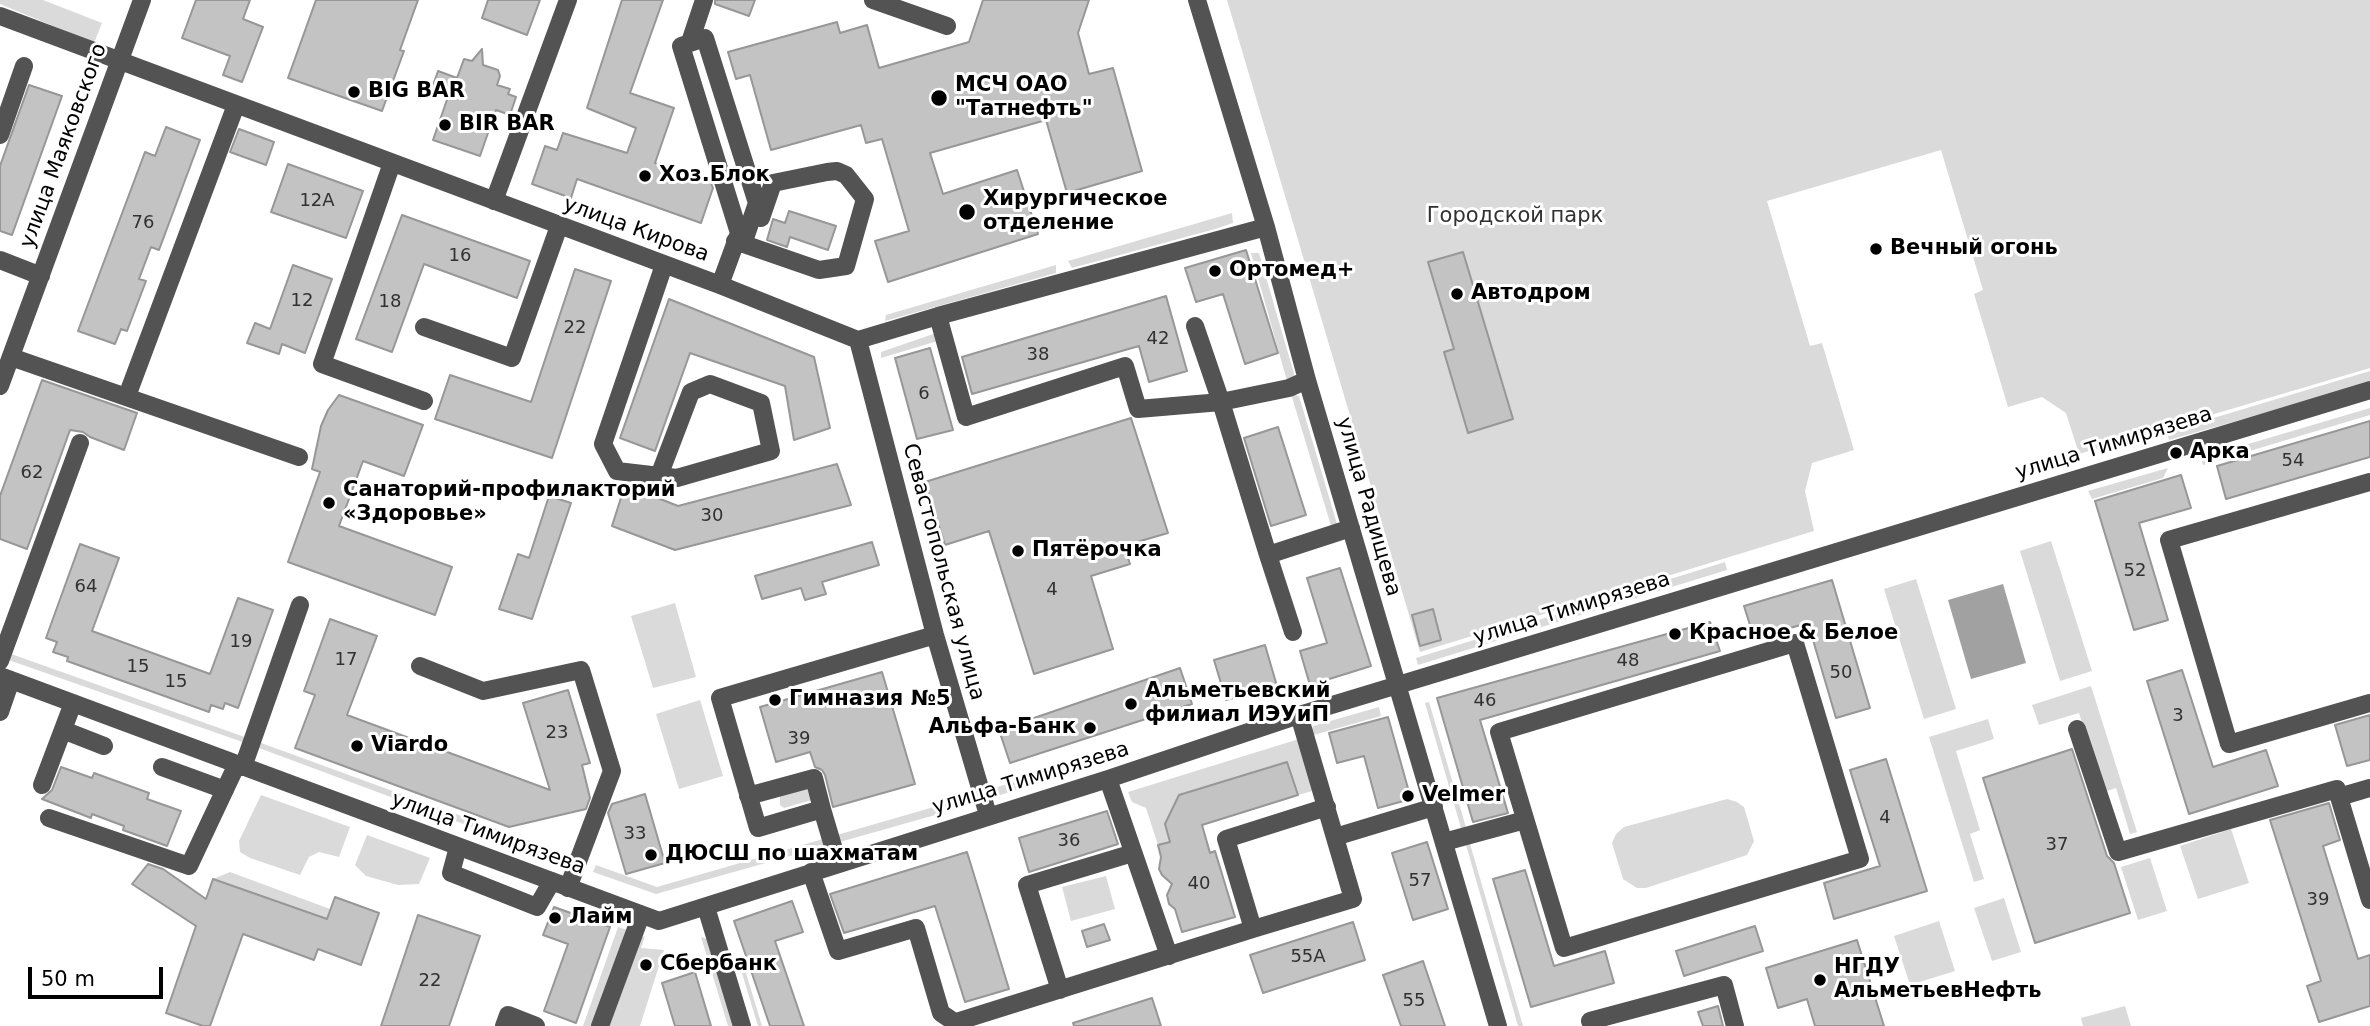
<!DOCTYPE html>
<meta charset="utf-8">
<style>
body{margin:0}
#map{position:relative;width:2370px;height:1026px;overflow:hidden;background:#fff;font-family:"DejaVu Sans",sans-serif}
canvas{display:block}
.scale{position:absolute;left:28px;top:967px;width:135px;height:32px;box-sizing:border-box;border:4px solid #000;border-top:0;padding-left:9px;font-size:21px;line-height:24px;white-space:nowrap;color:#000;-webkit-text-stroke:5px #fff;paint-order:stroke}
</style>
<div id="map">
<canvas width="2370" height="1026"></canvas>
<div class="scale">50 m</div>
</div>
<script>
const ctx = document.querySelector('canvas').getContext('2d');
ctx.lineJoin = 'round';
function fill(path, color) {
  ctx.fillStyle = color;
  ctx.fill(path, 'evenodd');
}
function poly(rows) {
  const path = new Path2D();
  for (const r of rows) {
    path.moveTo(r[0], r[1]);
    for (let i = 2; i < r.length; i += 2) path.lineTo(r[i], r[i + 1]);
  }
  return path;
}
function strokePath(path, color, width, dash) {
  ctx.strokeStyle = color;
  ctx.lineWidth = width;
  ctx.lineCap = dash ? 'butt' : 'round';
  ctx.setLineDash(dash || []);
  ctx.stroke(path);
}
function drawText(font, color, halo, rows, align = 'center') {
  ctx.font = font + ' "DejaVu Sans",sans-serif';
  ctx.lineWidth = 6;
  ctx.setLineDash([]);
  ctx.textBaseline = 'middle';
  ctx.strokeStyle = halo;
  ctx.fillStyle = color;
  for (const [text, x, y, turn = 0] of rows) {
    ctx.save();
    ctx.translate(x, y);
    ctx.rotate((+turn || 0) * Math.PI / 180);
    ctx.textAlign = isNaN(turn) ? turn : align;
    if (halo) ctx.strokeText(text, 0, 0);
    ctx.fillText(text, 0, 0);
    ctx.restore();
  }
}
const green = poly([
 [0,0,43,0,102,23,94,43,0,4],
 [1227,0,2370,0,2370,368,2079,454,2066,413,2042,397,2008,407,1974,294,1983,290,1941,150,1767,201,1810,346,1822,343,1854,450,1812,463,1805,491,1814,531,1420,652],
 [1232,213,1233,223,1215,229,1072,268,1068,261],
 [1251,253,1259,253,1297,384,1289,388],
 [1056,265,1056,273,885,321,886,315],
 [939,332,941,340,881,358,881,352],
 [2370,371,2370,383,2169,440,2167,432],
 [1291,394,1299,396,1337,524,1332,529],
 [2370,408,2370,415,2203,465,2201,458],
 [2168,468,2163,478,2092,499,2088,491],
 [2051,541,2092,671,2060,681,2020,551],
 [1725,562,1727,570,1418,665,1416,658],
 [1916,579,1956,709,1924,719,1884,589],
 [675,603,696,677,653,688,631,616],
 [0,650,253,740,579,859,576,866,251,745,0,657],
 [2091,686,2137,832,2130,834,2116,788,2104,792,2079,713,2039,725,2032,705],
 [700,700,723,776,679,789,656,714],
 [1429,702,1468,834,1463,835,1425,703],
 [1379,707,1381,716,1310,736,1313,726],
 [1988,719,1994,739,1956,751,1980,830,1970,834,1984,879,1974,882,1929,737],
 [1299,739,1316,790,1298,795,1287,762,1179,795,1165,824,1170,842,1158,845,1146,808,1132,802,1128,792],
 [1081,761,1084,769,997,796,994,788],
 [808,785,812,800,784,808,780,805,780,793],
 [261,795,350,827,339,857,319,852,309,857,300,875,250,858,240,852,239,841],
 [1727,799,1737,802,1744,807,1754,841,1747,855,1646,888,1637,888,1623,879,1612,843,1616,834,1624,827],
 [958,800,960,808,656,894,593,872,596,865,657,887],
 [2231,829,2249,883,2198,899,2180,846],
 [367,835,430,858,419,884,398,885,366,876,355,865],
 [1468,837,1523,1026,1518,1026,1464,838],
 [2150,858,2167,911,2138,920,2121,867],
 [230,872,330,909,327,919,213,879],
 [1106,876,1115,909,1071,921,1062,887],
 [2004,898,2021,952,1992,961,1974,908],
 [1939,921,1955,971,1910,985,1894,936],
 [618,927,628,930,593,1026,583,1026],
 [645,936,641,948,664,950,640,1026,603,1026,636,940],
 [701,937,710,940,737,1026,728,1026],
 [738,960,743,963,762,1026,758,1026],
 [2125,1006,2131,1026,2083,1026,2081,1018]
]);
const water = poly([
 [2003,584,2026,663,1971,679,1948,600]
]);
const building = poly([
 [196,0,250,0,243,19,263,27,242,82,223,75,230,56,182,38,196,0],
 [316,0,418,0,400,50,404,51,382,111,288,78,316,0],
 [488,0,540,0,527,35,482,18,488,0],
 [622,0,663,0,630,93,674,108,655,163,711,183,713,188,701,223,577,179,571,198,532,184,545,146,557,150,563,133,627,153,636,128,587,108,622,0],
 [715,0,755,0,749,16,715,4,715,0],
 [983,0,1089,0,1078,33,1089,74,1113,68,1142,171,1067,193,1046,120,930,153,943,194,1017,170,1038,234,888,282,875,241,909,231,882,139,866,143,861,125,771,150,750,75,736,79,728,52,837,22,840,33,867,25,879,68,969,42,983,0],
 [482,49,483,65,498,70,500,76,497,85,510,89,508,94,516,97,510,115,496,110,480,156,433,140,449,94,432,88,438,71,457,78,464,59,472,61,482,49],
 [29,85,62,96,12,235,0,231,0,166,29,85],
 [166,127,200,140,159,250,151,247,139,279,146,281,127,331,121,329,115,344,78,331,145,152,155,156,166,127],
 [239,129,274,142,266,165,230,152,239,129],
 [288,164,363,191,346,238,271,212,288,164],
 [789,211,836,226,828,250,790,237,787,247,767,240,773,219,785,223,789,211],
 [402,215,530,261,517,298,424,264,392,352,356,339,402,215],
 [1246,250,1278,353,1245,364,1223,294,1196,302,1185,268,1246,250],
 [1463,252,1513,419,1468,433,1444,352,1454,349,1428,262,1463,252],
 [293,265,332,279,305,353,282,344,279,354,247,343,255,323,270,329,293,265],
 [575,269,611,281,552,458,435,419,450,375,531,402,575,269],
 [1166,296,1187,371,1149,382,1139,346,972,394,962,357,1166,296],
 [669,299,814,357,830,428,794,440,785,386,690,353,655,451,620,438,669,299],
 [930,348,953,430,917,439,895,358,930,348],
 [42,380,137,413,124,450,90,437,83,432,70,430,27,549,0,539,0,496,42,380],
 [339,395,423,425,404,476,363,461,339,526,452,567,435,615,288,562,320,472,312,469,321,426,328,410,339,395],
 [1131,418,1168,533,1137,542,1141,554,1128,558,1130,564,1091,576,1113,649,1034,674,989,531,945,545,925,482,1131,418],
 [2370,421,2370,457,2226,499,2217,466,2370,421],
 [1278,427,1306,515,1271,526,1244,438,1278,427],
 [837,464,851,505,675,550,612,526,625,485,678,506,837,464],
 [2181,475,2191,508,2139,523,2168,620,2134,630,2095,501,2181,475],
 [549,496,571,503,532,619,499,609,518,554,529,558,549,496],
 [872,542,879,565,822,582,826,594,805,600,801,588,762,599,755,576,872,542],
 [80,544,119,558,92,631,210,674,238,598,273,610,238,708,225,703,223,709,211,705,209,712,67,661,68,657,53,652,57,642,46,638,80,544],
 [1340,568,1371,666,1310,685,1300,651,1327,643,1307,578,1340,568],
 [1832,580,1870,708,1836,718,1808,623,1754,638,1744,606,1832,580],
 [1433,609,1441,640,1420,646,1412,615,1433,609],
 [330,619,377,636,347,715,550,790,523,703,568,690,590,763,582,765,590,798,586,809,509,827,295,748,315,695,304,691,330,619],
 [1710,622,1720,651,1480,720,1508,813,1473,822,1437,698,1710,622],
 [1265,645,1277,686,1226,700,1214,660,1265,645],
 [1180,668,1192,704,1010,763,999,730,1180,668],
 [2182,670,2213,767,2266,750,2278,786,2189,814,2147,681,2182,670],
 [882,672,915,784,833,807,825,775,822,770,815,767,810,752,776,762,760,707,882,672],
 [2370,715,2370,760,2347,766,2335,725,2370,715],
 [1388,717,1411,799,1378,808,1364,756,1337,763,1329,733,1388,717],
 [2072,749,2107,856,2114,863,2130,913,2035,943,1983,778,2072,749],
 [1886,759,1927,891,1834,919,1824,883,1880,866,1850,770,1886,759],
 [1287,762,1298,795,1202,825,1210,853,1215,851,1235,917,1182,932,1175,909,1169,904,1167,895,1172,884,1162,875,1159,869,1161,857,1158,845,1170,842,1165,824,1179,795,1287,762],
 [61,767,92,778,94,773,149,793,147,799,181,811,167,846,123,830,124,826,92,814,91,818,42,799,52,790,61,767],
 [645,794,665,863,626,874,608,813,612,804,645,794],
 [2329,803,2340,840,2323,846,2358,959,2370,955,2370,1006,2319,1022,2307,986,2321,981,2270,820,2329,803],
 [1107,811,1118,844,1029,872,1019,838,1107,811],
 [1427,842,1448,909,1413,920,1392,853,1427,842],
 [967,852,1009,989,965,1002,935,906,844,933,830,894,967,852],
 [148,864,163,869,206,899,213,879,327,919,335,897,379,913,361,965,318,949,314,960,243,934,210,1026,203,1026,166,1013,196,926,132,884,148,864],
 [1525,870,1554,966,1605,951,1614,983,1531,1007,1493,879,1525,870],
 [792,901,803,932,775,941,804,1026,770,1026,734,921,792,901],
 [554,907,610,927,576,1023,544,1011,568,944,543,935,554,907],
 [418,915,480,936,449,1026,381,1026,418,915],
 [1353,922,1365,960,1263,993,1250,955,1353,922],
 [1104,924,1110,940,1087,947,1082,931,1104,924],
 [1755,926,1763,951,1684,976,1676,951,1755,926],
 [1857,940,1884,1026,1815,1026,1807,999,1778,1008,1766,968,1857,940],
 [1423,961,1445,1026,1401,1026,1383,975,1423,961],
 [695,972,711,1026,675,1026,662,983,695,972],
 [1152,998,1161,1026,1074,1026,1073,1023,1152,998],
 [1718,1006,1723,1026,1703,1026,1698,1012,1718,1006]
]);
const minor = poly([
 [873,0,947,26],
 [1197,0,1266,227,1307,380,1498,1026],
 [0,16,720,285,858,340,938,316,1266,227],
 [690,42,704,0],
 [0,135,24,66],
 [392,163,322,364,424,401],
 [494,201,568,0],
 [735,241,819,270,846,266,865,199,846,175,837,171,827,172,773,183,761,218],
 [0,260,41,276],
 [720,285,739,233,681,46,705,38,757,203,743,244],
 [938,316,966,417,1125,366,1138,409,1221,402,1289,388,1307,380],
 [1195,326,1221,402,1268,555,1351,528],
 [424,327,512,358,559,226],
 [858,340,935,635,988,815],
 [11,357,299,457],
 [0,386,142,0],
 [127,396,236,105],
 [659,476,691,392,710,384,761,403,771,451,677,478,617,471,603,444,664,265],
 [2370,482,2169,540,2229,744,2370,703],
 [1268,555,1293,632],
 [1795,643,1860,859,1564,948,1499,732,1795,643],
 [0,661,80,443],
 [420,666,483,691,581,670,612,771,568,888],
 [0,676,659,921,1108,779,1299,715,2370,390],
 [0,712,11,680],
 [2077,729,2118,852,2337,789,2339,797],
 [63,730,104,746],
 [162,767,225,790],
 [243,767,300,605],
 [1108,779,1169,956],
 [42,785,73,703],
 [2370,788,2339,797,2370,900],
 [748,796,814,778,822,809],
 [49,818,189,866,237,764],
 [1335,837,1434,807],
 [1444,842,1525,820],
 [458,847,451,873,537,907,552,881],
 [838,863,822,809,758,828,720,698,935,635],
 [811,872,838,951,916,928,941,1013,960,1026],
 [706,907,742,1026],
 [1253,929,1353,899,1299,715],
 [1060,990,1027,885,1133,853],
 [1590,1021,1724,985,1735,1026],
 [956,1022,1253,929,1226,839,1327,807],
 [504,1026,508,1015,536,1026],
 [600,1026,641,915]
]);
const markers = [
 [354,92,7,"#000"],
 [939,98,9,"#000"],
 [445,125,7,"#000"],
 [645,176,7,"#000"],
 [967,212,9,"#000"],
 [1876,249,7,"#000"],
 [1215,271,7,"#000"],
 [1457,294,7,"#000"],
 [2176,453,7,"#000"],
 [329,503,7,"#000"],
 [1018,551,7,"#000"],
 [1675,634,7,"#000"],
 [775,700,7,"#000"],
 [1131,704,7,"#000"],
 [1090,728,7,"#000"],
 [357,746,7,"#000"],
 [1408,796,7,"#000"],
 [651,855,7,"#000"],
 [555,918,7,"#000"],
 [646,965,7,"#000"],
 [1820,980,7,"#000"]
];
const numberNames = [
 ["12А",317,201],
 ["76",143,223],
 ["16",460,256],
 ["12",302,301],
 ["18",390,302],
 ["22",575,328],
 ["42",1158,339],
 ["38",1038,355],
 ["6",924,394],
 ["54",2293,461],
 ["62",32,473],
 ["30",712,516],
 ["52",2135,571],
 ["64",86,587],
 ["4",1052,590],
 ["19",241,642],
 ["17",346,660],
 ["48",1628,661],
 ["15",138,667],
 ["50",1841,673],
 ["15",176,682],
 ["46",1485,701],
 ["3",2178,716],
 ["23",557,733],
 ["39",799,739],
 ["4",1885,818],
 ["33",635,834],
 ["36",1069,841],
 ["37",2057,845],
 ["57",1420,881],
 ["40",1199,884],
 ["39",2318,900],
 ["55А",1308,957],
 ["22",430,981],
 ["55",1414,1001]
];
const poiNames = [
 ["МСЧ ОАО",955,86],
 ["\"Татнефть\"",955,110],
 ["BIG BAR",368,92],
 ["BIR BAR",459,125],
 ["Хоз.Блок",659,176],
 ["Хирургическое",983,200],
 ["отделение",983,224],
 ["Вечный огонь",1890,249],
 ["Ортомед+",1229,271],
 ["Автодром",1471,294],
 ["Арка",2190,453],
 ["Санаторий-профилакторий",343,491],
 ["«Здоровье»",343,515],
 ["Пятёрочка",1032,551],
 ["Красное & Белое",1689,634],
 ["Альметьевский",1145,692],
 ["филиал ИЭУиП",1145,716],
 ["Гимназия №5",789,700],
 ["Альфа-Банк",1076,728,"right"],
 ["Viardo",371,746],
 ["Velmer",1422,796],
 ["ДЮСШ по шахматам",665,855],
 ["Лайм",569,918],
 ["Сбербанк",660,965],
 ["НГДУ",1834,968],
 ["АльметьевНефть",1834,992]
];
const streetNames = [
 ["улица Маяковского",64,146,-70],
 ["улица Кирова",636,230,20],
 ["улица Тимирязева",2114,444,-17],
 ["улица Радищева",1368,507,74],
 ["Севастопольская улица",943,572,75],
 ["улица Тимирязева",1572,609,-17],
 ["улица Тимирязева",1031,779,-17],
 ["улица Тимирязева",488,834,20]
];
const parkNames = [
 ["Городской парк",1515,217]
];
fill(green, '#dadada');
fill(water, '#a1a1a1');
fill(building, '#c3c3c3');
strokePath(building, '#979797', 2);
strokePath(minor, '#535353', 18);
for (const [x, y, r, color] of markers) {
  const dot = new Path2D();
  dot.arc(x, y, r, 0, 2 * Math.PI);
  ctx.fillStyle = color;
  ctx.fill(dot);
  strokePath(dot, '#fff', 2.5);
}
drawText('18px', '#313131', null, numberNames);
drawText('bold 21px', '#000', '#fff', poiNames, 'left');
drawText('21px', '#000', '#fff', streetNames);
drawText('21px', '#313131', '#fff', parkNames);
</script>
